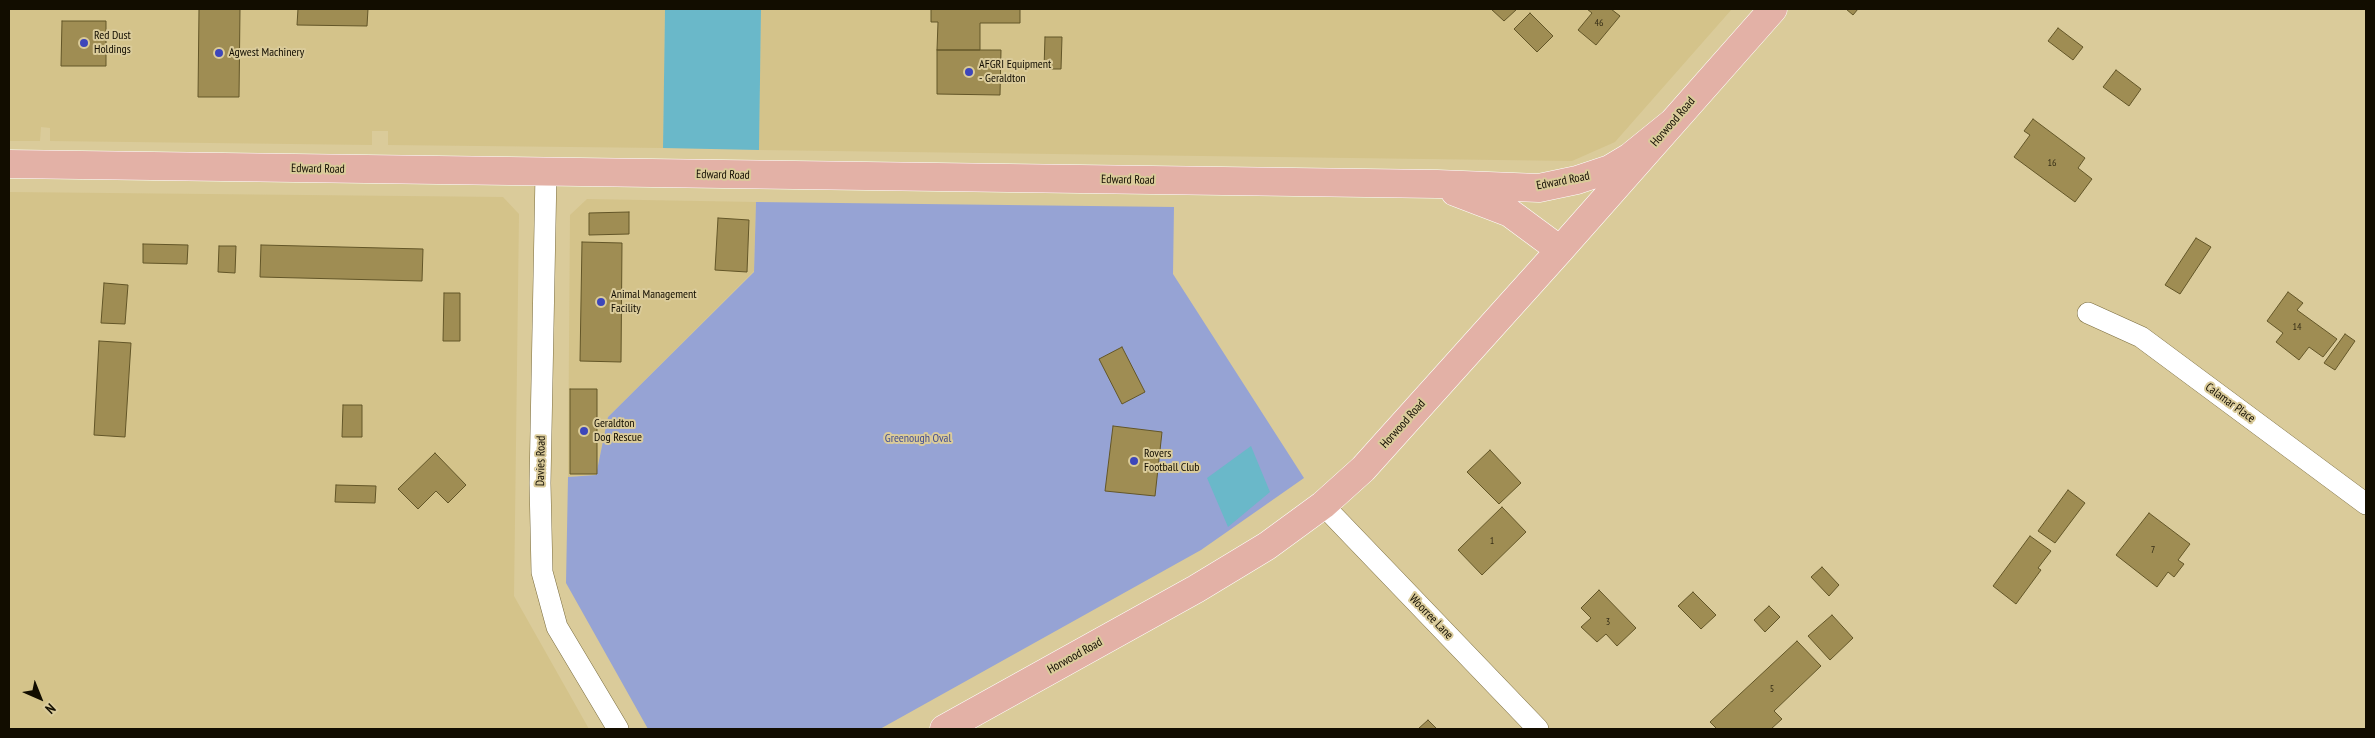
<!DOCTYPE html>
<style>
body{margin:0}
#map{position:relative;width:2375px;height:738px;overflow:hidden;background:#dacb9a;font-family:"PT Sans Narrow",sans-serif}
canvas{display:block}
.frame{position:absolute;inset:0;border:10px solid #120d00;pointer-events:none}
.north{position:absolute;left:15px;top:673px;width:50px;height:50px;-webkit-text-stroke:4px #dacb9a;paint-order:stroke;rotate:136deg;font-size:14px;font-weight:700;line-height:20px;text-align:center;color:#120d00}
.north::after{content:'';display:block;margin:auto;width:18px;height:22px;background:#120d00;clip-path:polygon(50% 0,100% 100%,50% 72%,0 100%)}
</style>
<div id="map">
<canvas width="2375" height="738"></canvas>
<div class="frame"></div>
<div class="north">N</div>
</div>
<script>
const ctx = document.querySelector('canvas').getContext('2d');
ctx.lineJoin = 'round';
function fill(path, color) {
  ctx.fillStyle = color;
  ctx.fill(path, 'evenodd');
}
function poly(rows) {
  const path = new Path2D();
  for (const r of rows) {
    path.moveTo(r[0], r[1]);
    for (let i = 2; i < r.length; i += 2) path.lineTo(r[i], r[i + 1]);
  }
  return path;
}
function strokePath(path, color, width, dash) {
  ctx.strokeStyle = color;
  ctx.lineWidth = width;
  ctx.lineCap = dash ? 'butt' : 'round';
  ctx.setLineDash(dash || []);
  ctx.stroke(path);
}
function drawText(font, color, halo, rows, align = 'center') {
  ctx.font = font + ' "PT Sans Narrow",sans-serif';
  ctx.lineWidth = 4;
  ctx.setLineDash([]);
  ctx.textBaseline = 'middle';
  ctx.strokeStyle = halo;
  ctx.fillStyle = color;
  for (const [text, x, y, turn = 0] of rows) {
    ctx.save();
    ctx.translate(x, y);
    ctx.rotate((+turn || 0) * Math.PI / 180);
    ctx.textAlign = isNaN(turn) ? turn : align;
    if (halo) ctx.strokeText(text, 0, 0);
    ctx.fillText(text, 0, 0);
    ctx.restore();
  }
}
const built = poly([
 [9,9,665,9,663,148,388,145,388,131,372,131,372,145,50,141,50,128,41,127,40,141,9,141],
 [761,9,1732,9,1615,142,1572,161,759,150],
 [9,192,503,197,519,214,514,596,589,729,9,729],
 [587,199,756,202,754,271,608,417,596,475,568,477,570,215]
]);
const green = poly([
 [756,202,1174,207,1173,274,1304,478,1201,550,880,729,648,729,566,583,568,477,596,475,608,417,754,272]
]);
const water = poly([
 [665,9,761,9,759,150,663,148],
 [1251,446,1270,492,1228,527,1207,478]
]);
const building = poly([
 [199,9,240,9,239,97,198,97,199,9],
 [298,9,368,9,367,26,297,25,298,9],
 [931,9,1020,9,1020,23,980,23,980,50,937,50,938,22,931,22,931,9],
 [1491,9,1517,9,1504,21,1491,9],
 [1587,9,1611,9,1620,16,1596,45,1578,30,1592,13,1587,9],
 [1846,9,1858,9,1853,15,1846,9],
 [1530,13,1553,36,1537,52,1514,29,1530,13],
 [62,21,106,21,106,66,61,66,62,21],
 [2058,28,2083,47,2073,60,2048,41,2058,28],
 [1045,37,1062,37,1061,69,1044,69,1045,37],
 [937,50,1001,50,1000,95,937,94,937,50],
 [2116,70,2141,89,2129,106,2103,87,2116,70],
 [2033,119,2085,158,2078,168,2092,179,2075,202,2014,157,2030,135,2024,131,2033,119],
 [629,212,629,234,589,235,589,213,629,212],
 [718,218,749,220,747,272,715,270,718,218],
 [2196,238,2211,247,2180,294,2165,285,2196,238],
 [582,242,622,243,621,362,580,361,582,242],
 [143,244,188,245,187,264,143,263,143,244],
 [261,245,423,249,422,281,260,277,261,245],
 [219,246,236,246,235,273,218,272,219,246],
 [104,283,128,285,125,324,101,323,104,283],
 [2288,292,2303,303,2297,310,2337,339,2323,357,2309,347,2299,360,2276,342,2283,333,2267,321,2288,292],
 [444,293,460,293,460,341,443,341,444,293],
 [2345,334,2355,341,2335,370,2324,363,2345,334],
 [99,341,131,343,125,437,94,435,99,341],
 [1122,347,1145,392,1122,404,1099,359,1122,347],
 [570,389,597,389,597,474,570,474,570,389],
 [343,405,362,405,362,437,342,437,343,405],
 [1113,426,1162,432,1155,496,1105,491,1113,426],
 [1490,450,1521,483,1499,504,1467,472,1490,450],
 [435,453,466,485,448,503,436,491,418,509,398,489,435,453],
 [336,485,376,486,375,503,335,502,336,485],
 [2068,490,2085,503,2055,543,2038,531,2068,490],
 [1502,507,1526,532,1482,575,1458,550,1502,507],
 [2149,513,2190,544,2178,560,2184,564,2174,577,2168,572,2157,587,2116,555,2149,513],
 [2030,536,2051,551,2038,568,2041,570,2016,604,1993,586,2030,536],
 [1822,567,1839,585,1829,596,1811,577,1822,567],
 [1599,590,1636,628,1617,646,1606,634,1597,642,1581,627,1591,618,1581,608,1599,590],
 [1693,592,1716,615,1701,629,1678,606,1693,592],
 [1769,606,1780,617,1765,632,1754,620,1769,606],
 [1832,615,1853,638,1830,660,1808,636,1832,615],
 [1797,641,1821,666,1774,711,1782,719,1771,729,1717,729,1710,722,1797,641],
 [1428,720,1437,729,1418,729,1428,720]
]);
const minor = poly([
 [546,173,540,483,542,572,557,627,618,729],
 [2088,313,2141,337,2366,504],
 [1323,505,1538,729]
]);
const major = poly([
 [9,164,1437,184,1539,188,1577,180,1610,169,1630,157,1672,123],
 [1455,192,1510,213,1560,250],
 [944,729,1196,589,1267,546,1323,505,1363,469,1560,250,1773,9]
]);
const markers = [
 [84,43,5,"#3d46ba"],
 [219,53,5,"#3d46ba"],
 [969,72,5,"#3d46ba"],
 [601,302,5,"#3d46ba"],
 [584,431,5,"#3d46ba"],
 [1134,461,5,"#3d46ba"]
];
const numberNames = [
 ["46",1599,23],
 ["16",2052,163],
 ["14",2297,327],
 ["1",1492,541],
 ["7",2153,550],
 ["3",1608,622],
 ["5",1772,689]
];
const poiNames = [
 ["Red Dust",94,36],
 ["Holdings",94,50],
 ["Agwest Machinery",229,53],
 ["AFGRI Equipment",979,65],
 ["- Geraldton",979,79],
 ["Animal Management",611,295],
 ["Facility",611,309],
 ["Geraldton",594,424],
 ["Dog Rescue",594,438],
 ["Rovers",1144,454],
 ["Football Club",1144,468]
];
const streetNames = [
 ["Horwood Road",1673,122,-49],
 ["Edward Road",318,169,1],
 ["Edward Road",723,175,1],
 ["Edward Road",1128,180,1],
 ["Edward Road",1563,181,-11],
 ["Calamar Place",2230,403,36],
 ["Horwood Road",1403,424,-48],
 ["Davies Road",541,461,-89],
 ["Woorree Lane",1431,617,46],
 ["Horwood Road",1075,656,-29]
];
const parkNames = [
 ["Greenough Oval",918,439]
];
fill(built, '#d4c38a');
fill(green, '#96a3d4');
fill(water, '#6ab8c9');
fill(building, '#9f8d53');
strokePath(building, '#635628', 1);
strokePath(minor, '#7a6c3e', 22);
strokePath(major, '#fff', 29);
strokePath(minor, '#fff', 21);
strokePath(major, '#e3b1a6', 28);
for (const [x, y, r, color] of markers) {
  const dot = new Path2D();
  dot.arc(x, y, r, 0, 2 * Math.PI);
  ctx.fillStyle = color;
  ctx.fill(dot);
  strokePath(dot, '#dacb9a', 2);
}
drawText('10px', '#352d15', null, numberNames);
drawText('12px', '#120d00', '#dacb9a', poiNames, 'left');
drawText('12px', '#120d00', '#dacb9a', streetNames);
drawText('12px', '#424e92', '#dacb9a', parkNames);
</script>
